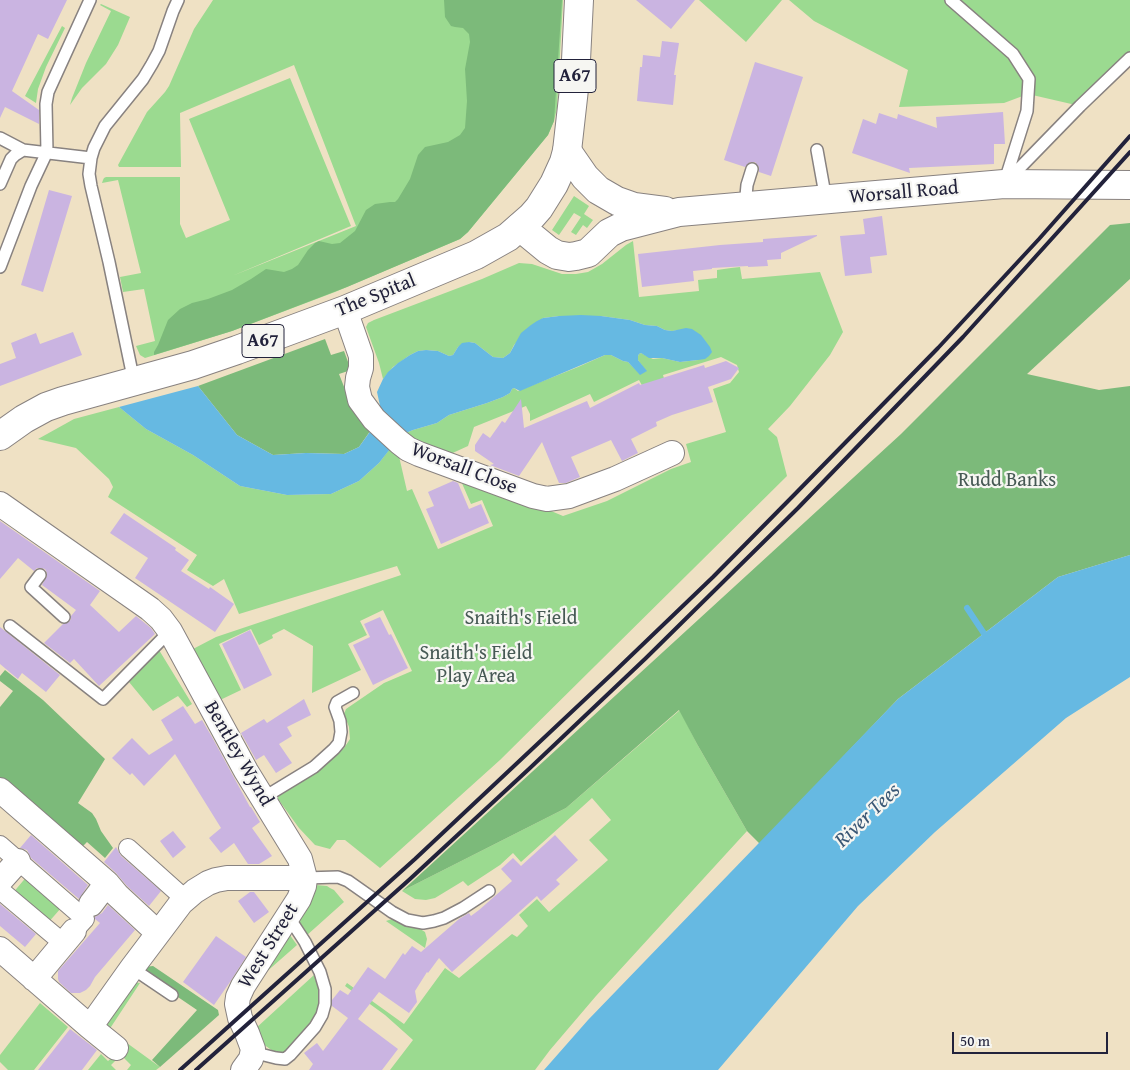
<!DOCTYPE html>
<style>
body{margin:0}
#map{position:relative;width:1130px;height:1070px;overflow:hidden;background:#efe1c4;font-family:"Gentium Book Plus",serif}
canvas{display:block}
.scale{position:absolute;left:952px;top:1032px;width:156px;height:22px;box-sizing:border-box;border:2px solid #22223b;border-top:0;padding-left:6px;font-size:15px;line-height:18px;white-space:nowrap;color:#22223b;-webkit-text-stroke:4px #f6f6f2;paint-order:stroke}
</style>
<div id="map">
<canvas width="1130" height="1070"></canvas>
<div class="scale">50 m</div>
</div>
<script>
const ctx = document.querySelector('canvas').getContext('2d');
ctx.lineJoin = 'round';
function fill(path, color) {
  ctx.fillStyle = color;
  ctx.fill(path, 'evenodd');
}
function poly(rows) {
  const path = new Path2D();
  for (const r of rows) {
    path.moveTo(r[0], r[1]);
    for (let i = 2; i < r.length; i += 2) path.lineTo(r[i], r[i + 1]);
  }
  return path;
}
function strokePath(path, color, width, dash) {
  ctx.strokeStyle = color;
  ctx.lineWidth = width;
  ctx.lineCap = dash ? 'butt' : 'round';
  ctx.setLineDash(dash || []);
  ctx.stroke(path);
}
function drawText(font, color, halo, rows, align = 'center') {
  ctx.font = font + ' "Gentium Book Plus",serif';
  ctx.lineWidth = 4.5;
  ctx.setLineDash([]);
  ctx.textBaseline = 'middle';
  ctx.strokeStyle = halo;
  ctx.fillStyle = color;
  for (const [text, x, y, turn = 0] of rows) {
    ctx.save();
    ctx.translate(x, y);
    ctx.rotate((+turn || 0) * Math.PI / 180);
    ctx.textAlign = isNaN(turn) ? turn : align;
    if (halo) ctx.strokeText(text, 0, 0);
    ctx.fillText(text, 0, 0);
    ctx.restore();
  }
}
const green = poly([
 [213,0,563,0,557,108,554,121,548,135,468,232,460,239,335,292,232,331,145,358,140,355,136,346,155,341,144,289,123,292,120,277,141,273,118,180,102,183,103,180,104,178,106,177,180,177,180,224,186,238,230,220,189,119,290,78,351,226,232,276,356,226,294,65,180,113,181,167,119,167,118,165,147,112,165,92,169,86,194,29],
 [699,0,782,0,746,42],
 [789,0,1130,0,1130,58,1080,106,1028,94,1004,103,899,107,908,70,814,21],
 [101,4,130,17,118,45,106,64,82,88,70,105,72,98,86,63,111,11,100,5],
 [62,26,65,28,46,67,38,89,36,103,25,96],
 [574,196,589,206,584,214,593,220,587,228,583,225,576,235,571,232,581,217,574,213,559,235,552,230],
 [633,241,639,297,699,291,698,280,717,278,717,270,731,268,740,267,742,279,820,272,843,332,830,355,790,406,768,429,777,437,787,476,500,760,380,868,345,840,337,840,330,849,315,845,299,828,278,799,278,796,315,773,344,748,350,739,349,727,344,714,346,709,384,683,412,671,383,610,360,621,367,635,348,644,361,670,312,693,313,646,284,629,272,635,273,638,259,645,251,629,219,644,241,690,218,701,193,649,216,637,401,575,397,566,239,614,224,579,213,586,187,570,197,555,108,497,113,487,109,479,76,448,38,439,74,419,119,407,146,429,193,455,240,486,287,495,331,494,359,481,379,463,392,446,398,452,407,491,412,489,438,549,493,526,482,500,471,504,461,481,470,477,563,516,607,501,671,469,691,462,686,444,726,432,713,389,730,383,739,372,737,365,721,357,663,375,667,389,650,400,639,380,594,402,590,394,530,421,530,414,526,406,474,427,468,446,446,456,401,435,413,430,437,423,449,415,487,403,503,397,510,393,512,389,514,388,518,391,578,367,605,355,611,355,623,361,628,362,640,374,646,371,638,360,638,356,639,354,641,353,653,359,662,358,680,362,698,360,679,330,672,331,665,330,657,326,645,325,630,320,601,316,559,316,543,318,514,345,510,353,503,358,493,357,475,343,469,342,458,347,453,355,449,356,438,351,427,350,418,351,410,355,393,367,383,379,379,363,366,327,368,323,374,320,482,279,519,263,532,264,562,274,576,274,588,272,602,264,626,245],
 [159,650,192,704,187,707,178,696,153,711,129,682],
 [680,710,697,744,747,831,596,996,550,1050,535,1070,390,1070,413,1040,385,1015,345,986,347,983,404,1024,445,968,459,978,512,934,517,937,528,926,519,915,537,899,549,912,608,860,589,840,611,820,592,798,521,862,513,853,500,865,468,886,463,881,435,898,426,900,415,899,402,891,566,808],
 [28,875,61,908,47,924,12,894],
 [316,885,327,886,330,888,334,890,344,902,306,936,293,918],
 [392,919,395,919,414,925,425,932,427,939,425,948,386,921],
 [287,931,297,945,264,974],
 [314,975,320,994,320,1010,313,1022,283,1054,276,1053,270,1049,263,1044,255,1029],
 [131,982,140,983,109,1030,160,1067,156,1070,127,1070,131,1065,121,1055,111,1065,116,1070,88,1070,101,1054,108,1061,123,1047,103,1028],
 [40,1003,68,1027,34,1070,8,1070,0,1062,0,1055]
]);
const forest = poly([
 [444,0,562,0,554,121,548,135,468,232,460,239,347,287,232,331,154,355,154,352,158,345,168,320,180,309,192,303,208,299,232,290,251,279,266,269,284,272,292,269,298,265,308,250,315,243,319,241,332,244,340,243,355,231,366,210,375,204,390,202,395,202,398,199,410,179,418,155,425,147,448,142,460,135,465,128,467,101,465,69,470,42,469,34,463,28,455,27,451,26,445,17],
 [1130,223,1130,279,1027,374,1099,390,1130,386,1130,555,1058,577,898,699,760,844,747,831,697,744,679,710,566,808,402,891,901,434,1110,225],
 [325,339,331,355,344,351,351,370,339,374,352,407,373,427,359,447,344,454,306,453,273,455,237,435,198,386],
 [5,670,43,700,105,759,78,803,92,813,96,819,101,831,113,848,105,858,87,842,80,849,0,782,0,707,13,691,0,681,0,676],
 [153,966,218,1010,219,1015,160,1067,152,1060,197,1010,147,976,144,967]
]);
const water = poly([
 [581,315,601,316,630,320,645,325,657,326,665,330,672,331,686,328,692,329,701,335,710,347,712,352,709,356,705,359,698,360,680,362,662,358,649,358,641,353,639,354,638,356,638,360,647,371,640,375,628,362,623,361,611,355,605,355,520,391,514,388,512,389,510,393,503,397,487,403,449,415,437,423,413,430,401,435,379,463,359,481,331,494,287,495,240,486,193,455,146,429,119,407,198,386,237,435,273,455,306,453,344,454,359,447,382,415,377,392,383,379,388,372,398,363,410,355,418,351,426,350,438,351,449,356,453,355,458,347,462,343,469,342,475,343,493,357,503,358,510,353,521,333,531,325,537,321,543,318,559,316],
 [1130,555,1130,677,1066,718,935,832,858,906,718,1070,544,1070,588,1020,898,699,1058,577]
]);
const stream = poly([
 [967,608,989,641]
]);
const building = poly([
 [0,0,67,0,48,39,38,34,12,91,39,110,39,124,5,107,0,118],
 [636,0,695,0,671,29],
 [662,41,679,43,674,75,676,75,673,105,637,101,640,67,642,67,643,55,660,57],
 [755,62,803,77,771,176,759,172,759,167,755,162,750,162,745,167,724,160],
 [1003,112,1005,144,994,144,994,164,909,168,910,173,852,153,863,119,876,124,879,113,897,119,898,114,937,128,936,117],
 [49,190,72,196,43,292,21,285],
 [882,216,887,255,870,257,872,273,845,276,840,236,865,234,863,219],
 [817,235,817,236,781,253,781,259,767,260,768,266,748,267,748,266,712,268,712,269,693,271,694,281,642,287,638,254,720,245,763,242,763,239],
 [73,332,82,355,0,386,0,364,16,358,11,343,36,333,40,344],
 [726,361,739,368,731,379,708,387,713,402,672,415,656,422,657,426,631,439,638,453,622,461,611,440,571,457,580,477,566,483,559,483,542,442,519,476,490,465,494,464,475,451,475,445,483,433,490,438,502,421,505,423,521,399,524,428,587,401,590,408,639,383,640,385,704,365,705,368],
 [453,481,458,483,469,509,481,504,489,523,441,544,426,509,434,506,428,492],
 [124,513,176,548,175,550,189,560,181,571,209,589,210,587,234,604,215,632,135,578,148,558,110,533],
 [0,521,100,591,90,605,119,632,136,616,151,628,155,634,99,686,74,659,70,663,44,643,63,624,69,622,71,619,71,616,76,610,42,585,47,576,47,573,45,569,40,568,37,568,34,571,18,558,0,579],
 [380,617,389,635,391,634,408,668,373,685,353,645,370,637,364,624],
 [0,627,60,675,46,692,22,673,18,679,0,664],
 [250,630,272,675,244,689,222,644],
 [304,699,311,715,287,727,292,736,279,744,292,763,276,773,264,755,256,760,241,733,264,719,267,723],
 [183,706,195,724,202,720,212,737,250,807,251,807,260,822,252,828,272,856,259,864,248,864,234,843,221,853,209,838,221,828,175,754,144,786,132,773,130,775,112,758,132,738,149,755,173,740,161,720],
 [173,831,186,847,173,858,160,841],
 [31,835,88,885,79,899,31,858,27,850,20,848],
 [555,835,578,860,556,880,560,884,541,901,537,896,452,972,439,958,428,973,427,972,415,991,417,1002,409,1013,379,992,358,1019,398,1049,382,1070,309,1070,313,1064,304,1053,317,1043,323,1051,348,1018,332,1006,332,1000,340,990,348,995,368,967,385,979,403,953,405,955,412,946,421,952,459,919,469,913,471,916,479,910,512,881,501,869,513,858,521,866],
 [116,847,121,856,161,891,149,906,127,886,116,873,104,862],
 [250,892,254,892,269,912,254,923,238,901],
 [0,904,36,934,25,947,0,926],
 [108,905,135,930,95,977,90,986,86,990,80,993,71,993,59,982,58,979,58,971,100,923,95,919,95,917,102,913],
 [216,936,246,957,230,982,214,1005,183,982],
 [70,1029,97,1050,82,1070,38,1070]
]);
const service = poly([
 [951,0,1013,54,1029,79,1027,111,1004,184],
 [0,138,23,150],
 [817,150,826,200],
 [1007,181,1080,106,1130,58],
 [0,184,11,159,15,155,23,150,91,158],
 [745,207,747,185,752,169],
 [0,267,31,186,47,152,46,104,48,92,90,0],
 [134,382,109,262,91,186,89,174,91,158,94,148,105,126,143,79,152,64,159,51,173,11,178,0],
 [40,575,31,587,64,617],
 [10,626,103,699,170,631],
 [263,798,314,767,334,749,339,743,341,732,340,721,335,707,337,702,353,693],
 [305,878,338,877,348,881,392,912,407,920,423,923,434,921,444,918,463,908,489,891],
 [132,968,172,995],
 [252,1052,276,1058,285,1059,290,1055,315,1027,322,1015,325,1004,325,989,320,972,305,942,288,916]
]);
const pedestrian = poly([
 [0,845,85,919,74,931],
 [128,848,185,899],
 [0,890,63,943]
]);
const minor = poly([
 [345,310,361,356,361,368,358,378,357,387,360,400,374,419,399,442,408,449,419,454,533,496,547,499,569,496,615,479,672,453],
 [0,504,150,609,161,619,170,631,246,771,300,859,305,878,304,886,299,899,243,986,238,997,237,1004,240,1018,247,1033,253,1049,251,1059,243,1070],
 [0,790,107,883,117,895,158,933],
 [0,881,18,861],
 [91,904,107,883],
 [0,949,90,1027,132,968,181,903,195,891,208,883,216,880,227,878,305,878],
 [34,979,74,931],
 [90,1027,116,1048]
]);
const secondary = poly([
 [567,151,585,177,598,190,617,201,634,207,665,211],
 [520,227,548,250,557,255,569,257,576,256,588,253,609,233,621,227,679,212,1004,184,1130,185]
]);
const primary = poly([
 [0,436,24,419,46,407,63,401,193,365,237,350,345,310,476,255,508,237,532,216,539,208,554,184,564,162,567,151,575,80,579,0]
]);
const rail = poly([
 [180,1070,415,859,613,673,713,577,794,495,938,348,1039,239,1130,136],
 [196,1070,410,879,530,768,646,658,720,585,798,508,963,337,1130,152]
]);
const shields = [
 [575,76,42],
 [263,341,42]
];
const shieldNames = [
 ["A67",575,76],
 ["A67",263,341]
];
const streetNames = [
 ["Worsall Road",904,193,-5],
 ["The Spital",376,296,-22],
 ["Worsall Close",464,469,21],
 ["Bentley Wynd",238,754,60],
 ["West Street",269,946,-58]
];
const parkNames = [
 ["Rudd Banks",1007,481],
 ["Snaith's Field",521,619],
 ["Snaith's Field",476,654],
 ["Play Area",476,677]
];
const waterNames = [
 ["River Tees",868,816,-44]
];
fill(green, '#9bda90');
fill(forest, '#7cba7a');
fill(water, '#66b9e2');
strokePath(stream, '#66b9e2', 6);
fill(building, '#cab4e1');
strokePath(service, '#888280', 14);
strokePath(pedestrian, '#888280', 20);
strokePath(minor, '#888280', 26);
strokePath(secondary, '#888280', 30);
strokePath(primary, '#888280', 30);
strokePath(service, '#fff', 11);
strokePath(pedestrian, '#fff', 18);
strokePath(minor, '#fff', 24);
strokePath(secondary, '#fff', 28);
strokePath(primary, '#fff', 28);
strokePath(rail, '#22223b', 4);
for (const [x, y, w] of shields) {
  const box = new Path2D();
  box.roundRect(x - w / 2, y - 16.5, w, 33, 4);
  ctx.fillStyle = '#f6f6f2';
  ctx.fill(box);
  strokePath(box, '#22223b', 1);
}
drawText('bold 19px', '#22223b', null, shieldNames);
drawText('20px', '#22223b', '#f6f6f2', streetNames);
drawText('20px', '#465954', '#f6f6f2', parkNames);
drawText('italic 21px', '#3a5775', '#f6f6f2', waterNames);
</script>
